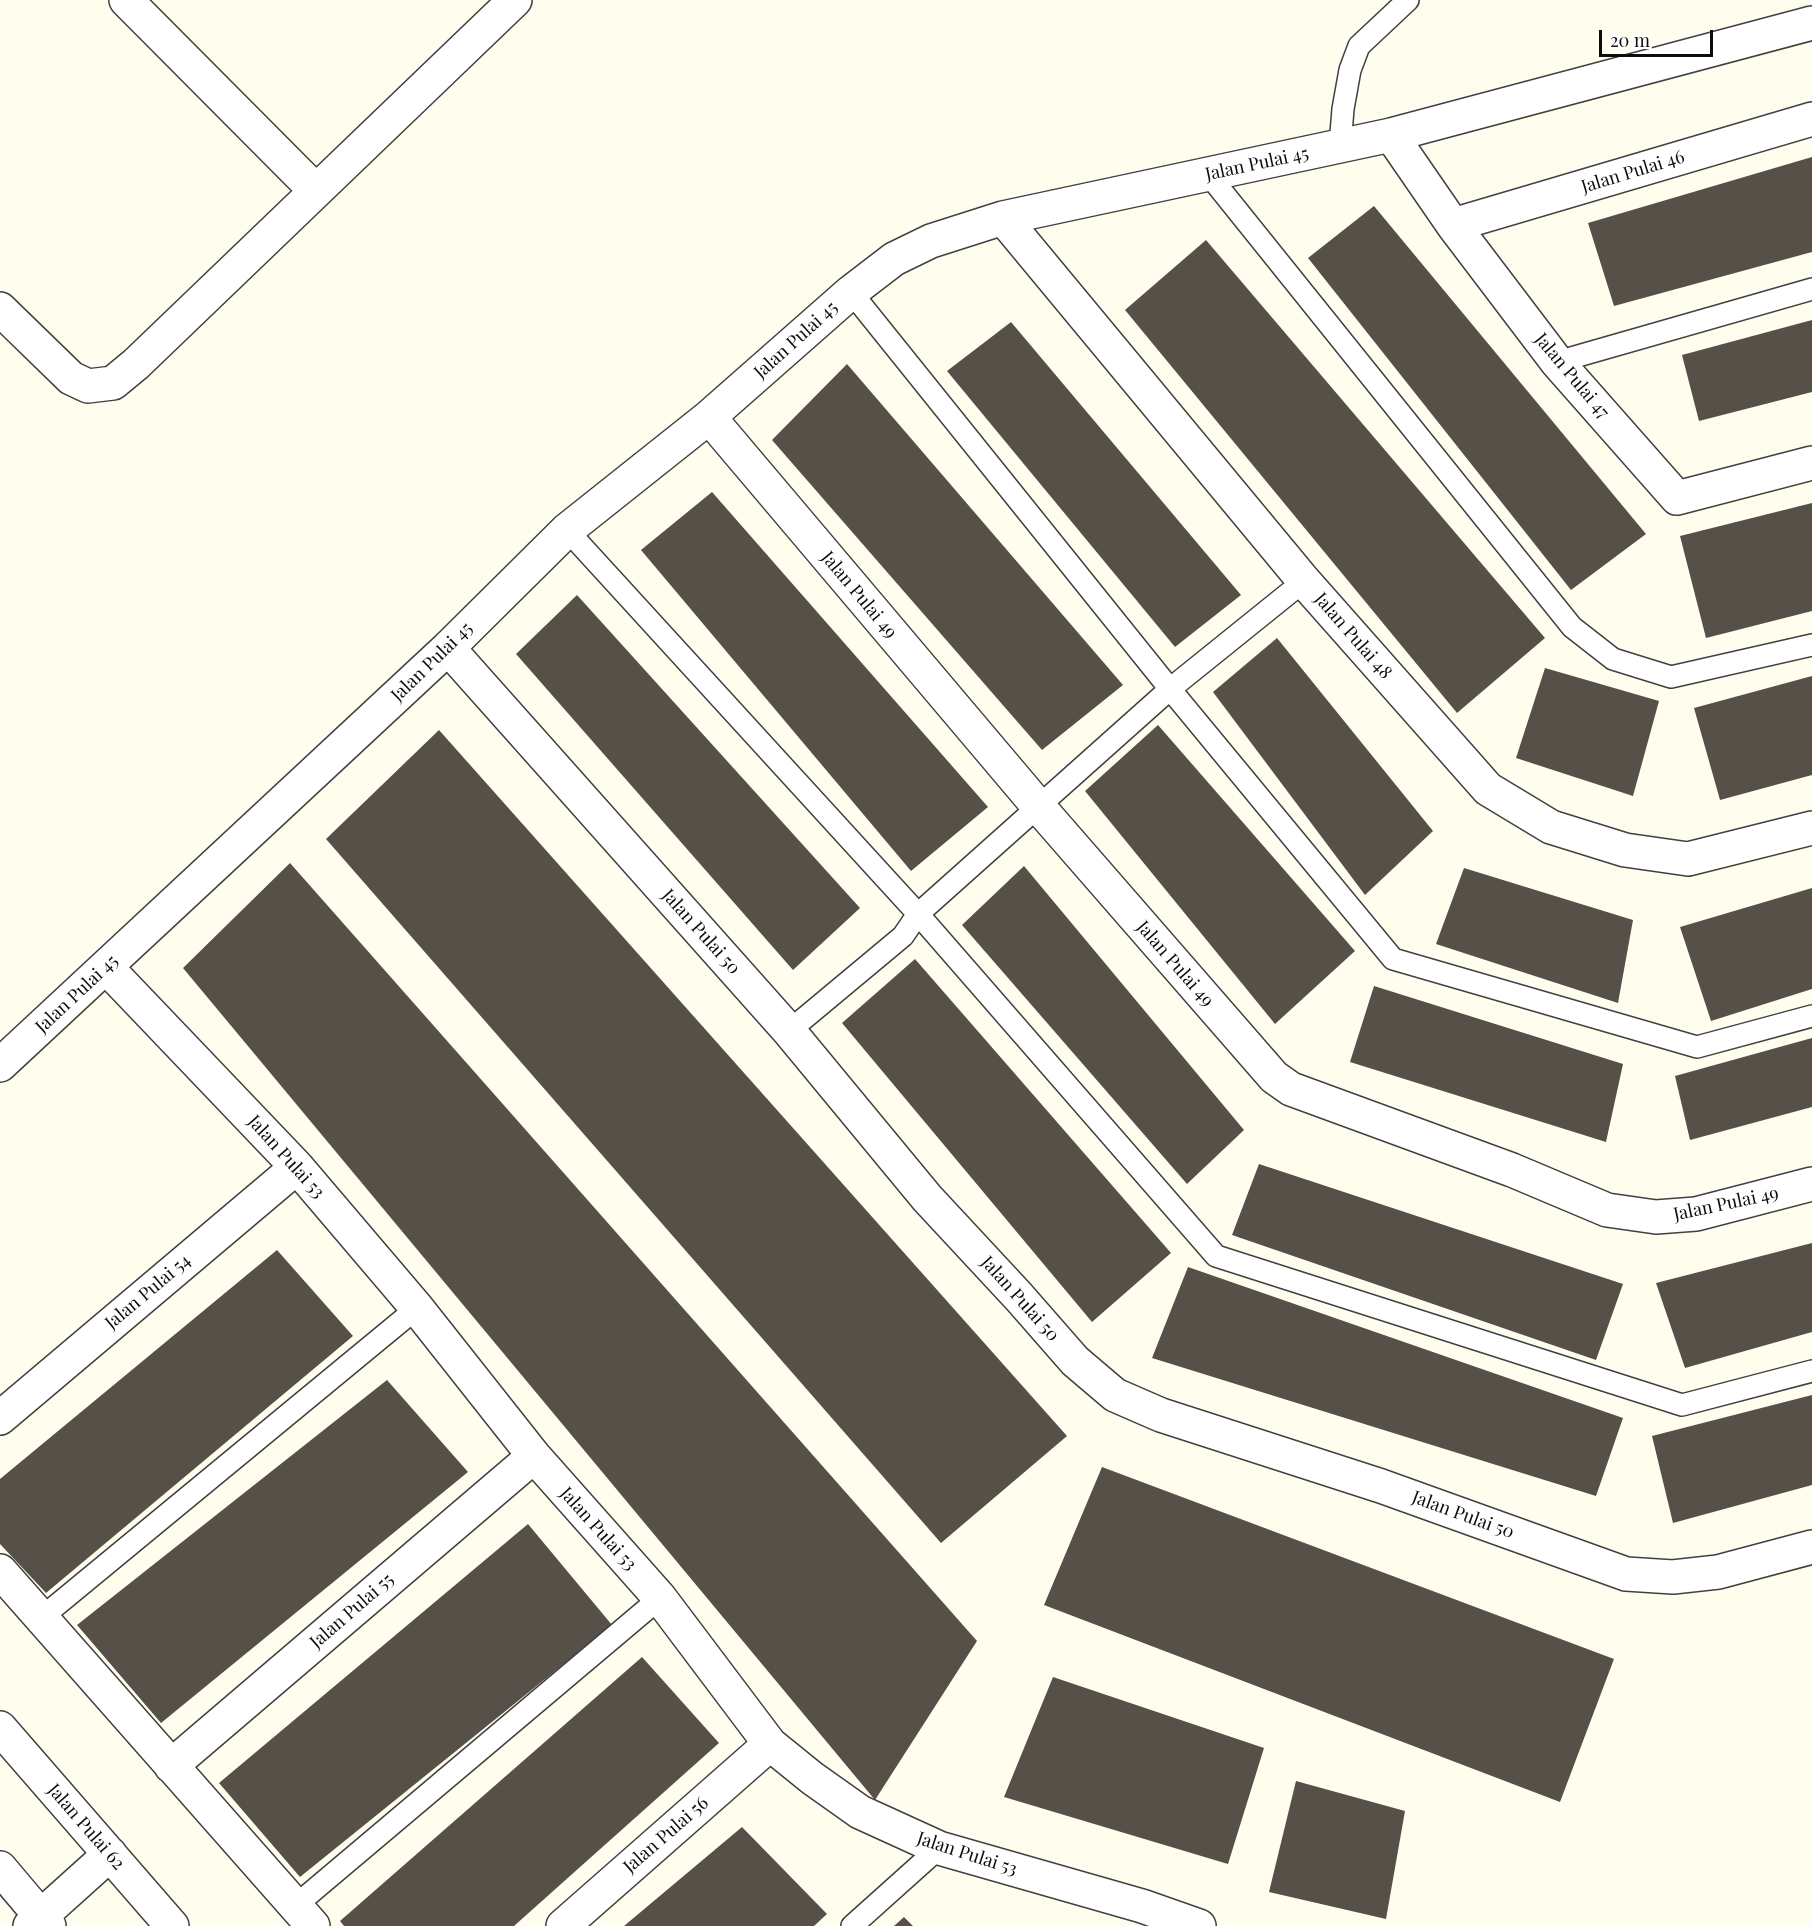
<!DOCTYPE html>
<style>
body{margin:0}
#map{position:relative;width:1812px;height:1926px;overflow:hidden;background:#fffeee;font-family:"Playfair Display",serif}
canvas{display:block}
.scale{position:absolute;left:1599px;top:30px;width:114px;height:27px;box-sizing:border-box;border:3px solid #0d0d0d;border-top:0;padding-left:8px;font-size:18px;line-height:21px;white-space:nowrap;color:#0d0d0d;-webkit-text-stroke:4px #fff;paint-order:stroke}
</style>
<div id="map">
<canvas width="1812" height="1926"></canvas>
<div class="scale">20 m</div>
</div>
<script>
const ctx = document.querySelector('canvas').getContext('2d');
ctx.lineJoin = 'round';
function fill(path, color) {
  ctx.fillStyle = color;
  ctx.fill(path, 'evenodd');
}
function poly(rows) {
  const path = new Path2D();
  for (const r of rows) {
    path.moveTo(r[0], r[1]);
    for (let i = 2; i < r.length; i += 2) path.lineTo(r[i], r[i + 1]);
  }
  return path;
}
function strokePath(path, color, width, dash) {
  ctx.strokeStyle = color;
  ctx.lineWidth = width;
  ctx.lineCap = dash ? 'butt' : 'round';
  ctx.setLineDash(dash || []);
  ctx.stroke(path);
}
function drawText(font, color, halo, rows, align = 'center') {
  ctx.font = font + ' "Playfair Display",serif';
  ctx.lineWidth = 6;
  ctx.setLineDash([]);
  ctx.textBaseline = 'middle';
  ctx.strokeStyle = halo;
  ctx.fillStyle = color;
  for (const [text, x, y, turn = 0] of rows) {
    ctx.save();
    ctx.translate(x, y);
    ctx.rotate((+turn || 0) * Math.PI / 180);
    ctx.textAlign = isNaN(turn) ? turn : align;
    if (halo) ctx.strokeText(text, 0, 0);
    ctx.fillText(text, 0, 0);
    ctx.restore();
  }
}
const building = poly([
 [1812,157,1812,252,1614,306,1588,223],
 [1374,206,1646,534,1571,590,1308,258],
 [1206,240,1545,638,1457,713,1125,310],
 [1812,320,1812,392,1699,421,1682,355],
 [1011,322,1241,595,1175,647,947,371],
 [847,364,1123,685,1042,750,772,440],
 [712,492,988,807,911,871,641,550],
 [1812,503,1812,611,1706,638,1680,536],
 [577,595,860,908,793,970,516,654],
 [1277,638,1433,831,1365,895,1213,692],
 [1545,668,1659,701,1633,796,1516,758],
 [1812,676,1812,775,1720,800,1694,708],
 [1158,725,1355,951,1275,1024,1085,791],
 [439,730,1067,1436,941,1543,326,839],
 [290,863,977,1641,875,1800,183,968],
 [1024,866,1244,1130,1187,1184,962,925],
 [1464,868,1633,920,1618,1003,1436,944],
 [1812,888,1812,989,1711,1021,1680,927],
 [915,959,1171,1253,1092,1322,842,1023],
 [1374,986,1623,1064,1606,1142,1350,1062],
 [1812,1038,1812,1107,1690,1140,1675,1076],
 [1259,1164,1623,1284,1596,1360,1232,1235],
 [1812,1243,1812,1332,1685,1368,1656,1283],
 [277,1250,353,1336,46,1593,0,1544,0,1479],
 [1188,1267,1623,1418,1596,1496,1152,1358],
 [387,1380,468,1472,161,1723,77,1625],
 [1812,1395,1812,1485,1673,1523,1652,1436],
 [1102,1467,1614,1659,1560,1802,1044,1605],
 [528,1524,612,1625,300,1877,219,1783],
 [642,1657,719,1743,514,1926,344,1926,340,1921],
 [1053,1677,1264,1748,1228,1864,1004,1797],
 [1296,1781,1405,1811,1386,1919,1269,1892],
 [742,1827,827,1914,814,1926,624,1926],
 [904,1917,913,1926,894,1926]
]);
const lane = poly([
 [1340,146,1343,109,1350,70,1359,46,1408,0],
 [1208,174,1572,627,1613,659,1671,677,1812,645],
 [851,292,1170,689,1393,959,1697,1047,1812,1016],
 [1557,362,1812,289],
 [567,530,918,914,1216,1256,1682,1405,1812,1371],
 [789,1031,903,936,918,914,1170,689,1304,581],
 [41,1618,417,1308],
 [295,1906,660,1598],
 [852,1926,939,1848]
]);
const street = poly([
 [126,0,316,191],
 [1391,135,1453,225,1557,362,1677,498,1812,463],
 [1003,218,1304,581,1488,789,1551,827,1625,850,1688,859,1812,828],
 [1453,225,1812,119],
 [0,309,71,378,88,386,113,383,136,364,515,0],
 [709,417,1038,806,1274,1077,1291,1089,1512,1170,1607,1210,1656,1217,1696,1214,1812,1184],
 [448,648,789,1031,927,1198,1019,1297,1075,1361,1115,1395,1161,1415,1381,1486,1626,1574,1673,1577,1718,1572,1812,1547],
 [107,968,297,1167,417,1308,534,1456,660,1598,770,1744,812,1778,860,1812,939,1848,1142,1906,1199,1926],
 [0,1065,448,648,567,530,709,417,851,292,894,259,931,241,1003,218,1391,135,1812,23],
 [0,1418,297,1167],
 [0,1571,313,1926],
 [0,1728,172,1926],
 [171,1766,534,1456],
 [0,1868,49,1926],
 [30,1926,110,1854],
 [563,1926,770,1744]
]);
const streetNames = [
 ["Jalan Pulai 45",1257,164,-12],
 ["Jalan Pulai 46",1633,172,-17],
 ["Jalan Pulai 45",796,340,-42],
 ["Jalan Pulai 47",1572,376,50],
 ["Jalan Pulai 49",859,595,50],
 ["Jalan Pulai 48",1353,636,49],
 ["Jalan Pulai 45",432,662,-44],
 ["Jalan Pulai 50",701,932,48],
 ["Jalan Pulai 49",1175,964,49],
 ["Jalan Pulai 45",77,994,-43],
 ["Jalan Pulai 53",286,1157,48],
 ["Jalan Pulai 49",1726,1204,-12],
 ["Jalan Pulai 54",148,1292,-40],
 ["Jalan Pulai 50",1020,1299,48],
 ["Jalan Pulai 50",1463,1515,20],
 ["Jalan Pulai 53",598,1529,48],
 ["Jalan Pulai 55",352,1611,-41],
 ["Jalan Pulai 62",86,1827,49],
 ["Jalan Pulai 56",666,1835,-41],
 ["Jalan Pulai 53",967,1854,18]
];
fill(building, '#575049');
strokePath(lane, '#404040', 24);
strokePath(street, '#404040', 36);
strokePath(lane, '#fff', 21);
strokePath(street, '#fff', 33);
drawText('18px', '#0d0d0d', '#fff', streetNames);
</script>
